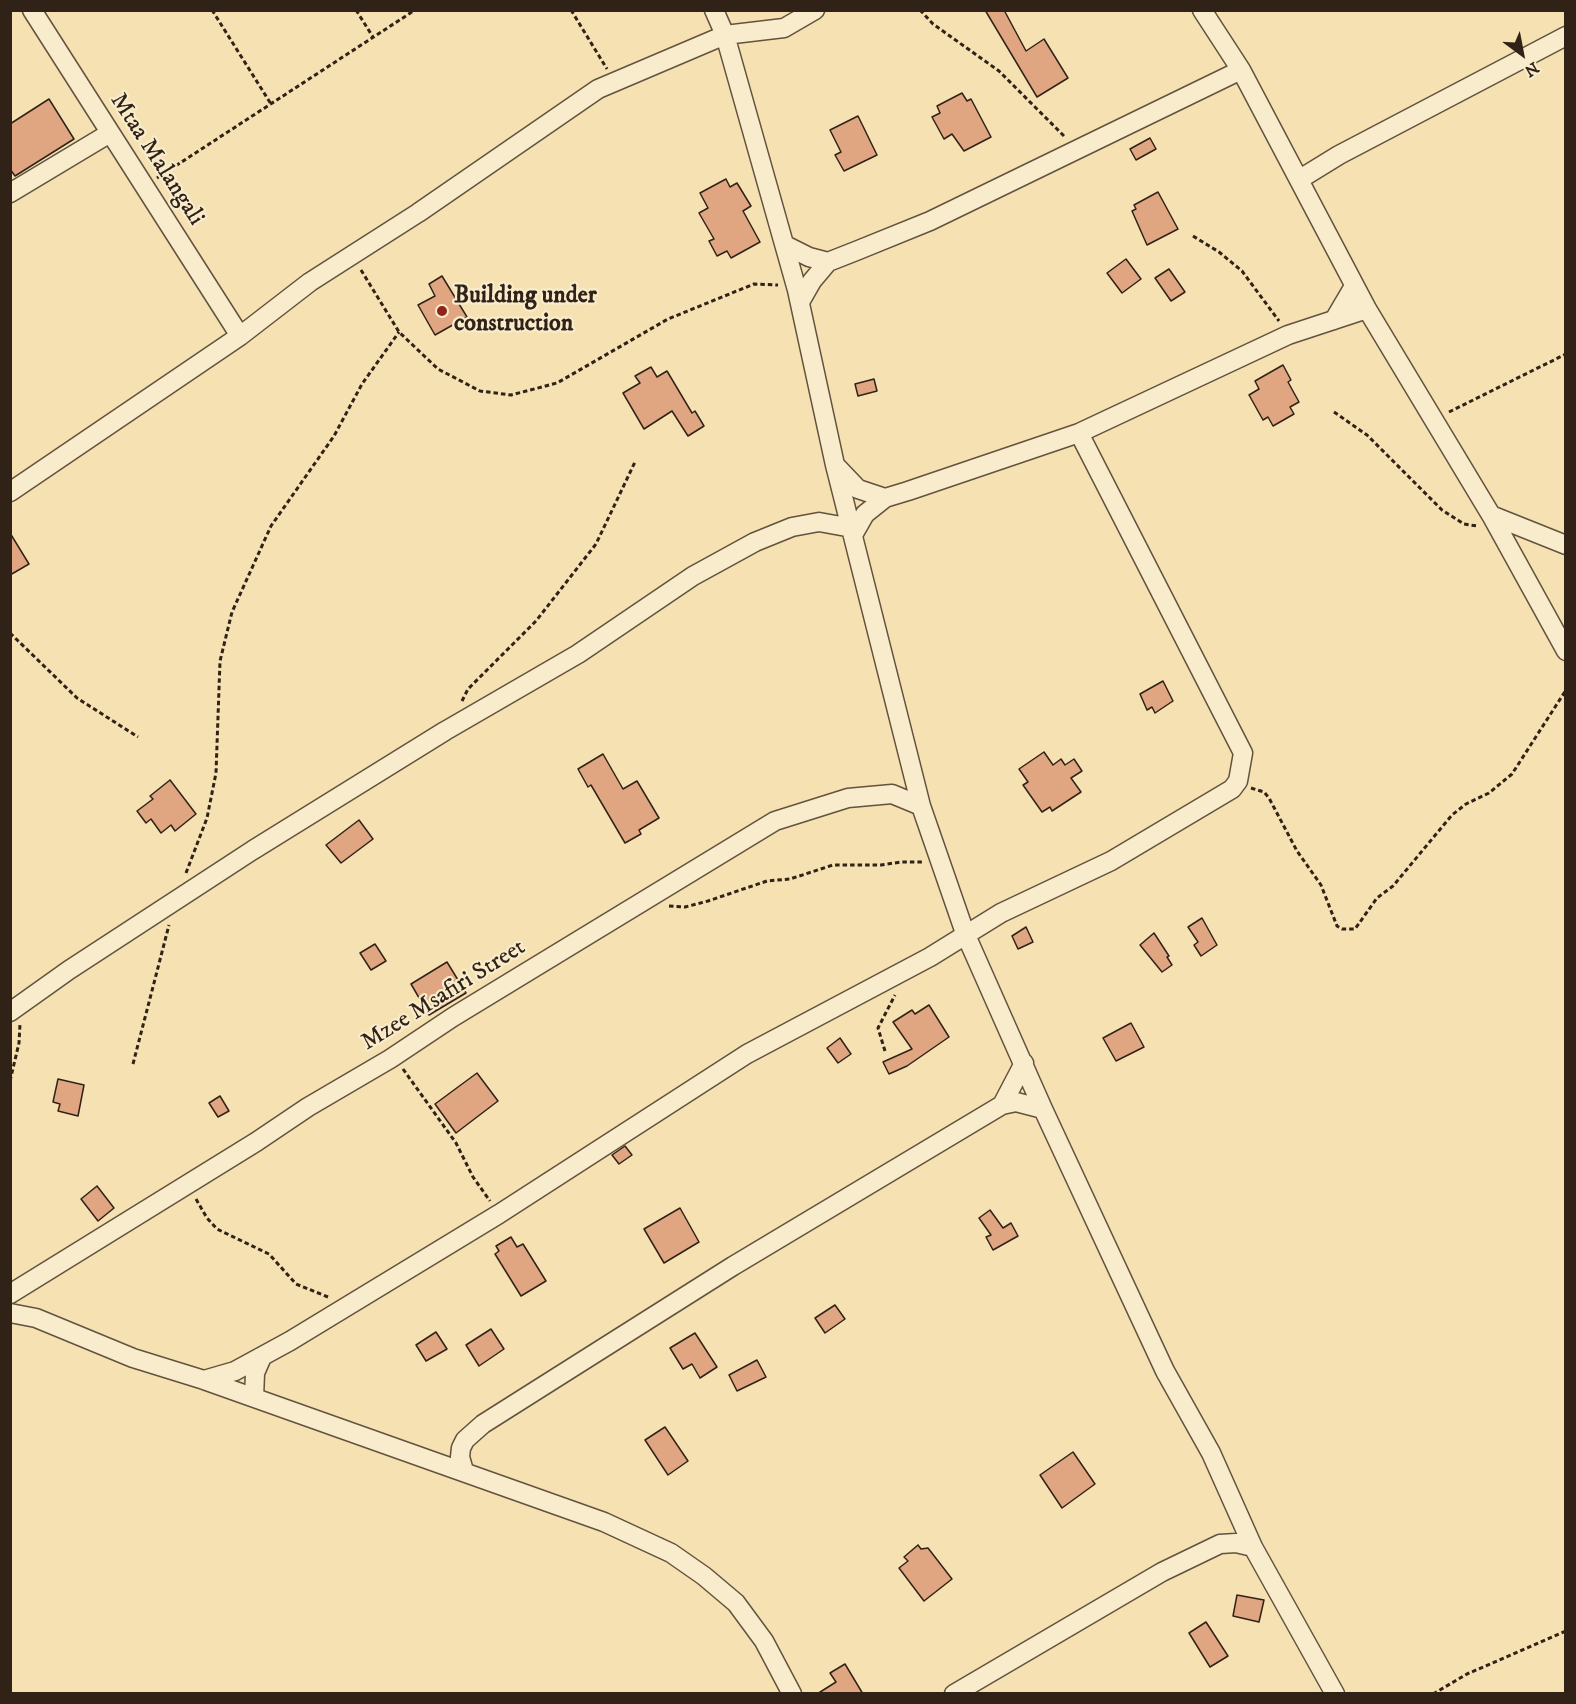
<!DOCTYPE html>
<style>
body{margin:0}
#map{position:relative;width:1576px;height:1704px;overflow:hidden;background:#f5e1b1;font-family:"IM FELL DW Pica",serif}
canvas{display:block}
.frame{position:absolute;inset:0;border:12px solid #312218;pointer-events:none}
.north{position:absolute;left:1492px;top:24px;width:60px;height:60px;-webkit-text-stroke:4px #f8eccc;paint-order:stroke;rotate:148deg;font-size:16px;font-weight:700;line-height:24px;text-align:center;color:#312218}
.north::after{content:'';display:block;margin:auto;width:21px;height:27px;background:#312218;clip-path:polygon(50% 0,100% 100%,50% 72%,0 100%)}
</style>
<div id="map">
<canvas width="1576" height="1704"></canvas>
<div class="frame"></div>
<div class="north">N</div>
</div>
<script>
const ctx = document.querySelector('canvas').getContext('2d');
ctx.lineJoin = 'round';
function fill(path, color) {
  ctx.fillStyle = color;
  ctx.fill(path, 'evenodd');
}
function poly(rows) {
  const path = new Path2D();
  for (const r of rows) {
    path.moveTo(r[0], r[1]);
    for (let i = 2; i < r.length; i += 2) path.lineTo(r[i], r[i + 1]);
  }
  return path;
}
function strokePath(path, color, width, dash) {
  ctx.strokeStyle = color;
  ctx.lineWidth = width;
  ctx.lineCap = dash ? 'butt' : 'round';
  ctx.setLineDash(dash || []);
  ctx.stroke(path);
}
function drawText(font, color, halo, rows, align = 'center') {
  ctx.font = font + ' "IM FELL DW Pica",serif';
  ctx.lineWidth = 4.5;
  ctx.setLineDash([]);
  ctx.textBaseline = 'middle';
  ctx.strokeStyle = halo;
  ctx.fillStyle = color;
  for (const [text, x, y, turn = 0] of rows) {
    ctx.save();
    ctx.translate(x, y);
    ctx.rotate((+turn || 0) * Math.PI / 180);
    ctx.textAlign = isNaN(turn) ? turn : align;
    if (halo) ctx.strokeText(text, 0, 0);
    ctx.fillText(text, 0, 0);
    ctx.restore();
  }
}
const building = poly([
 [985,10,1004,10,1026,51,1044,39,1068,78,1037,97,985,10],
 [962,93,967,101,971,99,991,137,964,151,952,134,944,139,932,117,940,113,937,106,962,93],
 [49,99,74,139,15,176,10,169,10,124,49,99],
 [858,116,877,155,844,171,835,155,841,152,830,130,858,116],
 [1150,138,1156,149,1136,160,1130,149,1150,138],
 [726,179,730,187,737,183,751,206,743,211,760,242,731,258,727,251,717,256,709,241,714,239,699,213,708,208,700,193,726,179],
 [1158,192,1178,229,1147,245,1132,211,1136,209,1134,205,1158,192],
 [1126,259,1141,279,1122,293,1107,273,1126,259],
 [1169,269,1185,292,1171,301,1155,278,1169,269],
 [442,276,467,317,435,335,418,305,435,296,429,284,442,276],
 [1283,365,1291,380,1288,382,1299,402,1290,407,1294,414,1273,426,1268,417,1263,420,1249,395,1259,389,1255,381,1283,365],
 [651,367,657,377,667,371,692,413,695,411,704,426,688,436,672,411,644,429,623,393,640,383,635,376,651,367],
 [874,379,877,391,858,396,855,384,874,379],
 [10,533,29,564,10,575,10,533],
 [1163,681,1173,701,1155,713,1152,707,1147,710,1140,694,1163,681],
 [1044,752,1053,765,1061,759,1065,765,1074,759,1082,771,1071,778,1081,792,1052,811,1050,807,1042,812,1023,785,1028,782,1019,769,1044,752],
 [603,754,623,789,637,781,659,818,639,830,641,834,625,843,591,785,588,787,578,769,603,754],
 [170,780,196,814,175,831,171,825,161,833,151,819,146,823,137,811,153,799,150,796,170,780],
 [359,820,373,839,341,863,326,845,359,820],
 [1202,918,1217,945,1201,956,1194,945,1198,942,1188,927,1202,918],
 [1026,927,1033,942,1018,949,1012,936,1026,927],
 [1154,933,1169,956,1167,957,1172,965,1162,972,1140,945,1154,933],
 [375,944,386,961,371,970,360,953,375,944],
 [447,962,466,993,429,1015,411,984,447,962],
 [929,1005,949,1037,907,1066,889,1074,883,1062,912,1049,893,1022,912,1010,915,1014,929,1005],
 [1131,1023,1144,1047,1116,1061,1103,1038,1131,1023],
 [840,1038,851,1054,838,1063,827,1048,840,1038],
 [477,1073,498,1101,456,1133,435,1104,477,1073],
 [58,1079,84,1085,78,1116,58,1111,60,1104,53,1102,58,1079],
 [220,1096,229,1111,218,1117,209,1103,220,1096],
 [625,1146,632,1155,619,1164,612,1155,625,1146],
 [97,1186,114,1208,98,1221,81,1199,97,1186],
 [680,1208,699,1242,664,1263,644,1229,680,1208],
 [990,1210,1003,1228,1011,1223,1018,1236,993,1250,986,1237,991,1235,979,1218,990,1210],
 [511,1237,517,1247,523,1244,546,1281,521,1296,495,1254,499,1251,496,1246,511,1237],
 [835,1305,845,1319,825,1333,815,1318,835,1305],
 [491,1329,504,1349,479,1366,466,1345,491,1329],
 [436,1332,447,1349,426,1361,416,1345,436,1332],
 [695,1333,717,1367,700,1378,692,1364,683,1369,670,1348,695,1333],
 [757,1360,766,1377,737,1391,729,1375,757,1360],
 [665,1427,688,1461,668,1475,645,1440,665,1427],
 [1073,1452,1095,1484,1062,1508,1040,1475,1073,1452],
 [918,1545,921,1549,928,1548,952,1579,924,1601,899,1568,908,1561,904,1557,918,1545],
 [1237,1595,1264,1600,1259,1622,1233,1616,1237,1595],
 [1206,1622,1228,1656,1210,1667,1189,1633,1206,1622],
 [845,1664,863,1694,817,1694,836,1682,830,1673,845,1664]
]);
const path = poly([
 [212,10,271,104],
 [356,10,373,37],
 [571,10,607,69],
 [920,10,933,24,999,71,1065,137],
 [157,178,415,10],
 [1193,236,1219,252,1242,271,1279,321],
 [361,270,399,332,438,369,480,391,511,395,557,383,668,319,754,284,778,285],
 [1334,412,1367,435,1442,510,1464,524,1477,526],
 [1449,412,1566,354],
 [10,633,77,698,138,737],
 [462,701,468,689,536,621,596,544,635,462],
 [1251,788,1264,792,1269,798,1297,851,1321,885,1337,926,1342,929,1355,929,1377,898,1393,886,1452,815,1466,804,1489,793,1512,774,1566,690],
 [186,873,207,818,216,773,220,661,232,612,271,526,334,436,362,384,399,332],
 [669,906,685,907,708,901,767,881,790,879,833,865,881,865,901,862,922,862],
 [885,1051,878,1028,895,995],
 [133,1064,169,925],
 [403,1069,456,1143,473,1177,490,1201],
 [10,1081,19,1043,20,1024],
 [196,1199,207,1218,217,1229,269,1254,296,1284,328,1297],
 [1433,1694,1467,1674,1566,1631]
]);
const street = poly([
 [32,10,240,336],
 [714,10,725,35,797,290,835,465,921,806,965,933,1043,1109,1165,1371,1211,1453,1253,1547,1335,1694],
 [1202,10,1241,70,1367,309,1491,515,1566,651],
 [1300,179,1339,155,1566,36],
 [10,193,110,133],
 [785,245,809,257,828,262,856,251,930,221,1241,70],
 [800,302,812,281,828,262],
 [1334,320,1354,286],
 [837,467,858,489,885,498,908,491,1079,433,1288,335,1367,309],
 [10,492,240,336,310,282,418,213,598,89,725,35,784,28,815,10],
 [1491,515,1566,545],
 [853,535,865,514,885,498],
 [10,1012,69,970,253,850,445,731,578,654,693,576,755,542,792,527,819,522,852,528],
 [1002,1105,1024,1063],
 [10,1294,256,1142,308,1107,390,1059,453,1017,775,821,848,798,892,794,921,806],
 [10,1313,36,1318,133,1358,204,1380,604,1522,671,1553,704,1576,736,1603,764,1641,792,1694],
 [204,1380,235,1371,290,1341,499,1214,747,1054,930,957,1001,913,1111,861,1232,789,1238,781,1243,753,1079,433],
 [254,1398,255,1373,262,1357],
 [464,1471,460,1457,461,1448,465,1440,483,1424,733,1266,1002,1105,1016,1102,1043,1109],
 [954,1694,1162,1572,1220,1544,1236,1543,1253,1547]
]);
const markers = [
 [442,311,6,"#8f2418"]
];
const streetNames = [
 ["Mtaa Malangali",156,160,57],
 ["Mzee Msafiri Street",444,996,-32]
];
const poiNames = [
 ["Building under",454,297],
 ["construction",454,325]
];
fill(building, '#e0a581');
strokePath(building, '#312218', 1.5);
strokePath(street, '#62523e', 21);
strokePath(path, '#312218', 3, [4.5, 3]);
strokePath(street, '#f8eccc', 18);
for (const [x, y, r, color] of markers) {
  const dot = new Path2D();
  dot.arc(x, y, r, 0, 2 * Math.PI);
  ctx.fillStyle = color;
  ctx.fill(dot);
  strokePath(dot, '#f8eccc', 2);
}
drawText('24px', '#312218', '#f8eccc', streetNames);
drawText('bold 24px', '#312218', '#f8eccc', poiNames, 'left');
</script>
